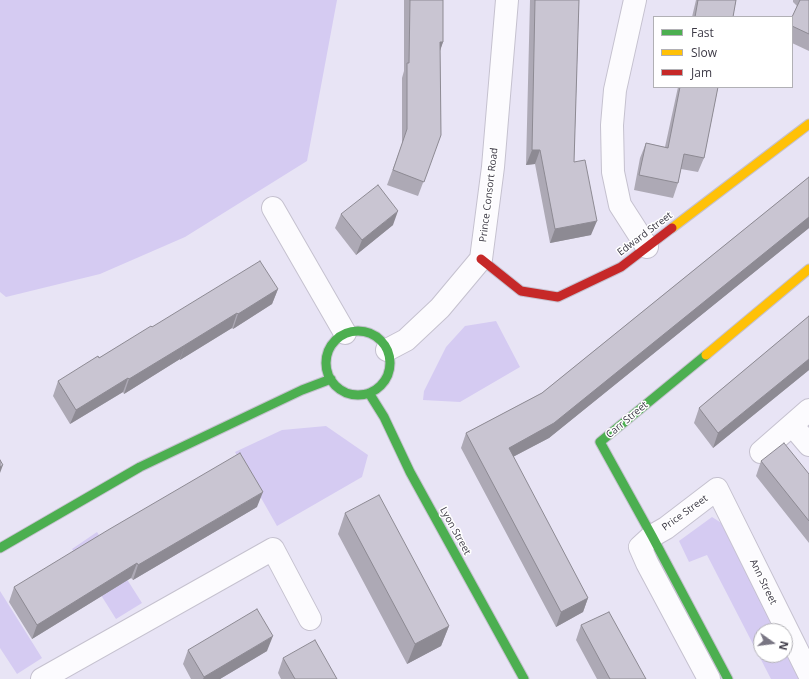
<!DOCTYPE html>
<style>
body{margin:0}
#map{position:relative;width:809px;height:679px;overflow:hidden;background:#e8e4f5;font-family:"Open Sans",sans-serif}
canvas{display:block}
.legend{position:absolute;left:653px;top:16px;width:140px;height:72px;box-sizing:border-box;background:#fff;border:1px solid #b1b0b5;margin:0;padding:5px 7px;list-style:none;font-size:12px;color:#3d3a46}
.legend li{display:flex;align-items:center;gap:8px;height:20px}
.legend b{width:20px;border:1px solid #b1b0b5}
.north{position:absolute;left:753px;top:623px;width:40px;height:40px;box-sizing:border-box;background:#fff;border:1px solid #b1b0b5;border-radius:50%;rotate:104deg;font-size:11px;font-weight:700;line-height:16px;text-align:center;color:#3d3a46}
.north::after{content:'';display:block;margin:auto;width:14px;height:18px;background:#797683;clip-path:polygon(50% 0,100% 100%,50% 72%,0 100%)}
</style>
<div id="map">
<canvas width="809" height="679"></canvas>
<ul class="legend">
<li><b style="height:5px;background:#4caf50"></b>Fast</li>
<li><b style="height:5px;background:#ffc107"></b>Slow</li>
<li><b style="height:5px;background:#c62828"></b>Jam</li>
</ul>
<div class="north">N</div>
</div>
<script>
const ctx = document.querySelector('canvas').getContext('2d');
ctx.lineJoin = 'round';
function fill(path, color) {
  ctx.fillStyle = color;
  ctx.fill(path, 'evenodd');
}
function poly(rows) {
  const path = new Path2D();
  for (const r of rows) {
    if (r.length === 3) {
      path.moveTo(r[0] + r[2], r[1]);
      path.arc(r[0], r[1], r[2], 0, 2 * Math.PI);
      continue;
    }
    path.moveTo(r[0], r[1]);
    for (let i = 2; i < r.length; i += 2) path.lineTo(r[i], r[i + 1]);
  }
  return path;
}
function strokePath(path, color, width, dash) {
  ctx.strokeStyle = color;
  ctx.lineWidth = width;
  ctx.lineCap = dash ? 'butt' : 'round';
  ctx.setLineDash(dash || []);
  ctx.stroke(path);
}
function drawText(font, color, halo, rows, align = 'center') {
  ctx.font = font + ' "Open Sans",sans-serif';
  ctx.lineWidth = 3;
  ctx.setLineDash([]);
  ctx.textBaseline = 'middle';
  ctx.strokeStyle = halo;
  ctx.fillStyle = color;
  for (const [text, x, y, turn = 0] of rows) {
    ctx.save();
    ctx.translate(x, y);
    ctx.rotate((+turn || 0) * Math.PI / 180);
    ctx.textAlign = isNaN(turn) ? turn : align;
    if (halo) ctx.strokeText(text, 0, 0);
    ctx.fillText(text, 0, 0);
    ctx.restore();
  }
}
const green = poly([
 [0,0,337,0,307,161,185,237,100,274,6,297,0,292],
 [496,321,520,367,460,402,423,400,424,391,446,347,465,326],
 [326,426,368,455,362,477,277,526,235,452,282,430],
 [712,517,723,524,778,631,761,631,761,655,785,655,785,645,802,679,771,679,707,555,689,562,679,541],
 [97,532,142,603,116,619,72,549],
 [0,591,42,658,17,674,0,648]
]);
const street = poly([
 [635,0,615,90,612,125,613,172,620,205,647,247],
 [273,208,345,333],
 [387,350,406,340,440,308,481,259,493,167,507,0],
 [792,425,809,445],
 [761,452,809,410],
 [42,679,273,549,310,619],
 [709,679,647,563,640,547,652,536,666,528,717,489,809,674]
]);
const fast = poly([
 [358,363,32],
 [706,355,600,442,652,536,728,679],
 [369,393,384,417,410,472,524,679],
 [0,548,140,467,302,390,331,379]
]);
const slow = poly([
 [672,228,809,124],
 [706,355,809,269]
]);
const jam = poly([
 [481,259,521,291,558,297,621,267,672,228]
]);
const wall = poly([
 [404,0,443,0,443,42,440,50,441,135,418,196,387,185,402,144,402,78,404,71],
 [530,0,579,0,574,162,591,235,550,243,535,164,526,165],
 [696,0,736,0,733,17,692,17],
 [793,0,809,0,809,51,792,43,792,17,797,6,793,2],
 [678,87,718,87,704,158,698,172,681,169,678,183,673,198,634,190,640,158,646,143,665,147],
 [809,177,809,228,549,438,513,457,588,598,583,612,556,627,461,448,466,433,542,393],
 [341,214,393,225,356,255,335,228],
 [278,289,272,304,233,329,232,328,180,360,180,359,124,394,123,392,70,424,53,396,58,381,99,358,152,327],
 [809,316,809,370,713,448,694,423,699,408],
 [761,461,809,474,809,543,756,476],
 [257,507,133,580,131,578,32,639,9,602,14,587],
 [345,513,449,626,441,646,407,664,338,534],
 [581,625,646,679,597,679,576,640],
 [188,650,267,651,220,679,191,679,183,664],
 [283,658,337,679,281,679,278,673]
]);
const shadedWall = poly([
 [440,42,443,42,438,57],
 [532,150,540,150,535,164,526,165],
 [398,211,393,225,356,255,362,240],
 [809,217,809,228,549,438,503,462,509,448],
 [597,221,591,235,550,243,555,229],
 [278,289,272,304,233,329,238,314],
 [237,313,232,328,180,360,185,345],
 [185,345,180,359,124,394,129,379],
 [809,359,809,370,713,448,718,433],
 [128,378,123,392,70,424,76,410],
 [3,465,0,473,0,467],
 [263,492,257,507,133,580,138,565],
 [137,563,131,578,32,639,37,625],
 [588,598,583,612,556,627,561,612],
 [449,626,441,646,407,664,415,644],
 [273,636,267,651,220,679,203,679,204,677]
]);
const building = poly([
 [410,0,443,0,443,42,440,42,441,135,424,182,393,170,407,129,407,63,409,63,410,0],
 [535,0,579,0,574,162,585,160,597,221,555,229,540,150,532,150,535,0],
 [698,0,736,0,733,17,695,17,698,0],
 [800,0,809,0,809,34,792,26,792,17,800,0],
 [680,87,718,87,704,158,684,154,678,183,639,175,646,143,668,148,680,87],
 [809,177,809,217,554,423,509,448,588,598,561,612,466,433,542,393,809,177],
 [378,185,398,211,362,240,341,214,378,185],
 [260,261,278,289,238,314,237,313,185,345,129,379,128,378,76,410,58,381,98,356,99,358,151,326,152,327,260,261],
 [809,316,809,359,718,433,699,408,809,316],
 [784,443,809,474,809,521,761,461,784,443],
 [240,453,263,492,138,565,137,563,37,625,14,587,108,530,240,453],
 [0,460,3,465,0,467,0,460],
 [379,495,449,626,415,644,345,513,379,495],
 [257,609,273,636,204,677,188,650,257,609],
 [609,612,646,679,610,679,581,625,609,612],
 [315,640,337,679,295,679,283,658,315,640]
]);
const streetNames = [
 ["Prince Consort Road",489,195,-83],
 ["Edward Street",645,234,-37],
 ["Carr Street",627,420,-40],
 ["Price Street",685,513,-36],
 ["Lyon Street",455,531,61],
 ["Ann Street",763,582,64]
];
fill(green, '#d5cbf2');
strokePath(street, '#c5c1cf', 24);
strokePath(fast, '#c5c1cf', 11);
strokePath(slow, '#c5c1cf', 11);
strokePath(jam, '#c5c1cf', 11);
strokePath(street, '#fcfbfe', 22);
strokePath(fast, '#4caf50', 9);
strokePath(slow, '#ffc107', 9);
strokePath(jam, '#c62828', 9);
fill(wall, '#ada9b5');
fill(shadedWall, '#8d8a93');
fill(building, '#c9c5d2');
strokePath(building, '#8d8a93', 1);
drawText('10px', '#3d3a46', '#fff', streetNames);
</script>
